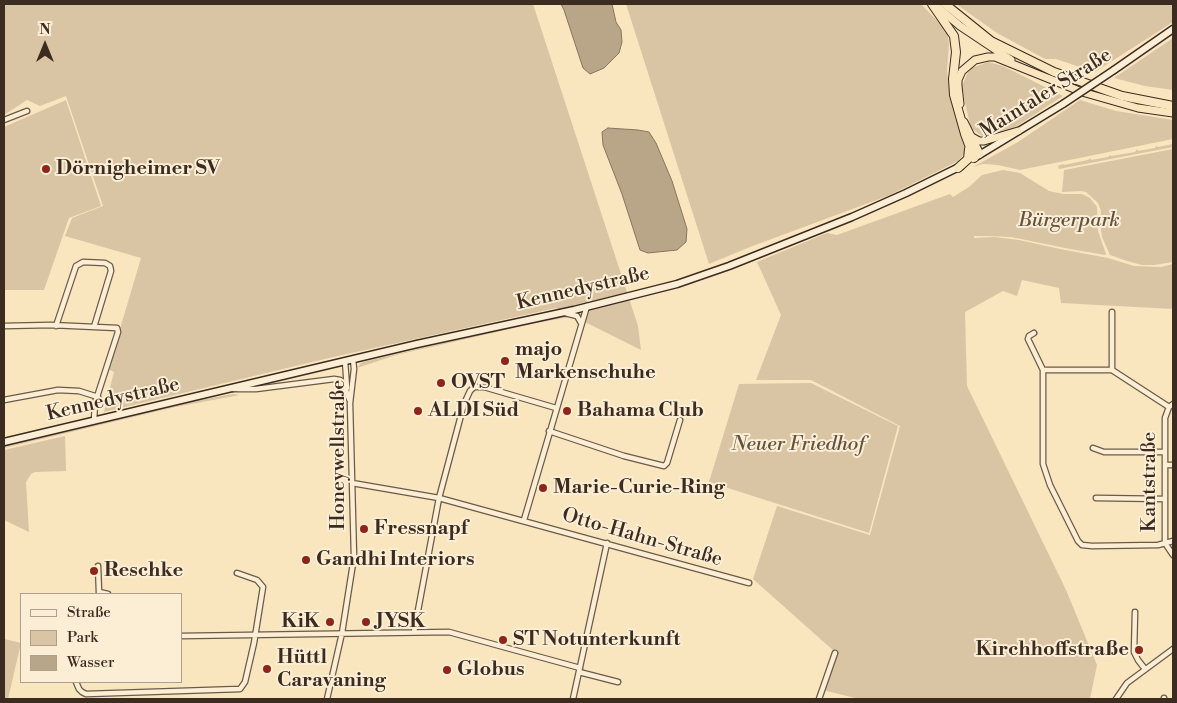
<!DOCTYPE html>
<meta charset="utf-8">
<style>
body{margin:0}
#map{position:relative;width:1177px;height:703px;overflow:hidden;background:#f9e5be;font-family:"Libre Bodoni",serif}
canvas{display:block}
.frame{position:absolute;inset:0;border:5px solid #3c2b20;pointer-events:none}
.legend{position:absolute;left:20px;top:593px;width:162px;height:90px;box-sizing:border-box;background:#fbeed5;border:1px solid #afa08d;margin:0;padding:6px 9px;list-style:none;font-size:15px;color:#3c2b20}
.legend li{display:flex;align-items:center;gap:10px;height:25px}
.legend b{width:25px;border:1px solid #afa08d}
.north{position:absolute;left:20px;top:20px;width:50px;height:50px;-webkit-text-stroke:4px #fbeed5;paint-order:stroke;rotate:0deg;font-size:14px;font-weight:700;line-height:20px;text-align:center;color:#3c2b20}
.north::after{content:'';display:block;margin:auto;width:18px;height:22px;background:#3c2b20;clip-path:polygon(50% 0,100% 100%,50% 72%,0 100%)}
</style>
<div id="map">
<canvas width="1177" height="703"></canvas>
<div class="frame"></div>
<ul class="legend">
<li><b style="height:6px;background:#fbeed5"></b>Straße</li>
<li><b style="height:14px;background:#d9c5a3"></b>Park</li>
<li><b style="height:14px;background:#b9a688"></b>Wasser</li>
</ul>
<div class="north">N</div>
</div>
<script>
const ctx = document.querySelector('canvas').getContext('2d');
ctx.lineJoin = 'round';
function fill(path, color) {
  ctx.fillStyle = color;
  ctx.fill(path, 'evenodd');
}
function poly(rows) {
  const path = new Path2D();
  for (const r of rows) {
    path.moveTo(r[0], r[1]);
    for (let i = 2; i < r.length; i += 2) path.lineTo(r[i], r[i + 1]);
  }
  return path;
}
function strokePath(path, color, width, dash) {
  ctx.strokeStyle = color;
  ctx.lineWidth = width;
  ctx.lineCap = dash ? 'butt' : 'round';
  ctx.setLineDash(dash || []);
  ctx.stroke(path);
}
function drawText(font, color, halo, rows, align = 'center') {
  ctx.font = font + ' "Libre Bodoni",serif';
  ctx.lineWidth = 4;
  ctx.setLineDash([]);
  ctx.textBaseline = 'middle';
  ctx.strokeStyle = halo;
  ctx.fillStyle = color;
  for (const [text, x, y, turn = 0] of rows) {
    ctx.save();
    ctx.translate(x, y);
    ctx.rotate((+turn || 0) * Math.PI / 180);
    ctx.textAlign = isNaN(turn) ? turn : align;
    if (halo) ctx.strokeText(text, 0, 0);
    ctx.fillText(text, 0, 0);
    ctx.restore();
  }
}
const green = poly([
 [4,4,533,4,638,326,641,350,575,317,564,318,536,323,396,355,357,368,361,363,367,361,537,321,571,316,556,308,329,358,104,412,114,372,108,369,141,258,65,236,72,218,103,206,66,96,40,106,27,100,4,115],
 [626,4,921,4,947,31,949,44,947,71,949,87,966,149,964,154,958,161,890,195,750,247,709,264],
 [956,4,1173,4,1173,22,1095,72,1056,59,1045,59,997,33],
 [1173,38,1173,90,1145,86,1114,78],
 [988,62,1003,66,1063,96,1009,131,989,137,982,136,971,128,964,99,962,86,967,74,972,68],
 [66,100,101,206,69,218,44,290,4,290,4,127],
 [1080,100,1116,111,1173,120,1173,139,1020,170,998,165,983,164,973,167,1018,142],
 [1173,144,1173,147,1059,169,1058,166,1063,164,1064,165,1088,160,1091,158,1091,160,1108,157,1110,155,1111,156,1135,152,1137,149,1138,151,1155,148,1156,146,1158,147],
 [1173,149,1173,262,1154,265,1142,265,1127,261,1110,255,1102,237,1100,222,1101,211,1098,203,1086,192,1081,191,1062,192,1064,170],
 [1003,170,1020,173,1049,191,1063,194,1082,194,1090,198,1097,207,1098,231,1106,254,1105,255,1070,249,1011,237,987,236,974,236,974,238,994,237,1019,240,1060,249,1108,258,1134,266,1161,267,1173,264,1173,309,1061,303,1059,288,1022,280,1017,296,1003,291,965,312,967,386,1066,590,1097,665,1090,699,859,699,823,690,835,652,753,579,777,506,870,535,900,426,811,380,756,380,781,315,757,262,827,233,837,235,950,194,953,197,969,187,982,175],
 [811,383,898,426,869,533,709,482,739,384],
 [233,394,240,395,175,407,4,448,4,445,190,402],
 [65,436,66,471,35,472,31,474,26,482,29,532,4,520,4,450],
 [4,639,21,643,8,699,4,699]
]);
const water = poly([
 [561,4,612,4,616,22,621,30,622,42,619,53,604,68,590,74,583,68,564,10,561,4],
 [608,128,638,130,649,132,656,143,672,181,687,229,686,242,677,250,648,253,640,250,622,194,603,145,602,132,608,128]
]);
const minor = poly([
 [4,120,27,111],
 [1112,312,1112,370],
 [565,313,577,316,581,323],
 [4,326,51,325,117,328,118,332,95,403,94,421],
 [56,326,76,266,83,262,105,263,110,266,111,271,94,327],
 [1034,333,1029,336,1028,339,1043,370,1043,464,1050,485,1078,541,1082,545,1092,546,1158,545,1173,541],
 [345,361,347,388],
 [1043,370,1112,370,1169,407],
 [233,389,256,389,334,379,340,380,344,384,349,399],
 [4,400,58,390,79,391,98,397],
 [1173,404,1169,407,1165,418,1165,543,1173,555],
 [549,431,624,456,664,466,667,463,680,420],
 [1093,448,1104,452,1165,452],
 [1165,465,1173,465],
 [352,483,439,498,749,583],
 [1096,498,1165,499],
 [524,520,587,306],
 [98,566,99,592],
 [99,593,99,592,108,594],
 [1135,612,1134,652,1138,660,1145,669],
 [414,632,439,498,464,404,470,391,474,387,484,387,556,408],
 [181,636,449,632,580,668],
 [579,672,618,682],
 [76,682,79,689,82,692,86,694,240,689,245,682,254,643,263,587,257,580,237,573],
 [1164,698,1164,699],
 [327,699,342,633,354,557,350,403,354,369,353,359],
 [573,699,607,543],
 [819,699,835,653],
 [1116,699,1127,683,1173,649]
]);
const secondary = poly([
 [1114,70,1173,29],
 [976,157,1063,104],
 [4,442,417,344,574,310,677,284,729,266,852,217,906,193,961,166]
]);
const trunk = poly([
 [934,4,960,26,1011,60],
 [960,104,958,86,958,80,962,71,975,60,988,57,995,57,1082,92,1138,108,1173,113],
 [964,122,980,154],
 [972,137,979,141,984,141,1018,131]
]);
const motorway = poly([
 [932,4,954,36,956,52,953,79,954,95,965,134,974,158],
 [945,4,991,41,1054,72,1122,96,1173,106],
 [958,168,968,159,969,149]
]);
const secondaryBridge = poly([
 [1063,104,1114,70]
]);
const markers = [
 [46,169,5,"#8f2418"],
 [505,361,5,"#8f2418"],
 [441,383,5,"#8f2418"],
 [418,411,5,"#8f2418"],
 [567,411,5,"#8f2418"],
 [543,488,5,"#8f2418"],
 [364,529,5,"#8f2418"],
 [306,560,5,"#8f2418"],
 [94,571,5,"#8f2418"],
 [330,622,5,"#8f2418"],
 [366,622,5,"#8f2418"],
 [503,640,5,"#8f2418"],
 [1139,650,5,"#8f2418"],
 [267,669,5,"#8f2418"],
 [447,670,5,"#8f2418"]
];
const streetNames = [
 ["Maintaler Straße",1046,94,-32],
 ["Kennedystraße",583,289,-13],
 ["Kennedystraße",113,400,-13],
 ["Honeywellstraße",339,455,-90],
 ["Kantstraße",1150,482,-90],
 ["Otto-Hahn-Straße",642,538,16]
];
const poiNames = [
 ["Dörnigheimer SV",56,169],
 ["majo",515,350],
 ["Markenschuhe",515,373],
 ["OVST",451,383],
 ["ALDI Süd",428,411],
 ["Bahama Club",577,411],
 ["Marie-Curie-Ring",553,488],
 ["Fressnapf",374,529],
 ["Gandhi Interiors",316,560],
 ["Reschke",104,571],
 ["KiK",320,622,"right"],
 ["JYSK",376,622],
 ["ST Notunterkunft",513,640],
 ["Kirchhoffstraße",1129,650,"right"],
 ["Hüttl",277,658],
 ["Caravaning",277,681],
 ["Globus",457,670]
];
const parkNames = [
 ["Bürgerpark",1069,221],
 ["Neuer Friedhof",798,445]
];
fill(green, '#d9c5a3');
fill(water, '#b9a688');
strokePath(water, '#87755e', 1);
strokePath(minor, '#6b5a48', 7);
strokePath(secondary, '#3c2b20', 9);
strokePath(trunk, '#3c2b20', 9);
strokePath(motorway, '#3c2b20', 10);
strokePath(minor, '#fbeed5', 4.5);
strokePath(secondary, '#fbeed5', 6);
strokePath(trunk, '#f9e5be', 7);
strokePath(motorway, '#f9e5be', 8);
strokePath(secondaryBridge, '#3c2b20', 9, []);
strokePath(secondaryBridge, '#fbeed5', 6);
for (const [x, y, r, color] of markers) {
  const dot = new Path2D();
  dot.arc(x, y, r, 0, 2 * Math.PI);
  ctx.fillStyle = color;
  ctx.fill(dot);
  strokePath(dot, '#fbeed5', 2);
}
drawText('20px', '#3c2b20', '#fbeed5', streetNames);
drawText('bold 20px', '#3c2b20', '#fbeed5', poiNames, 'left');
drawText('italic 20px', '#635241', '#fbeed5', parkNames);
</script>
